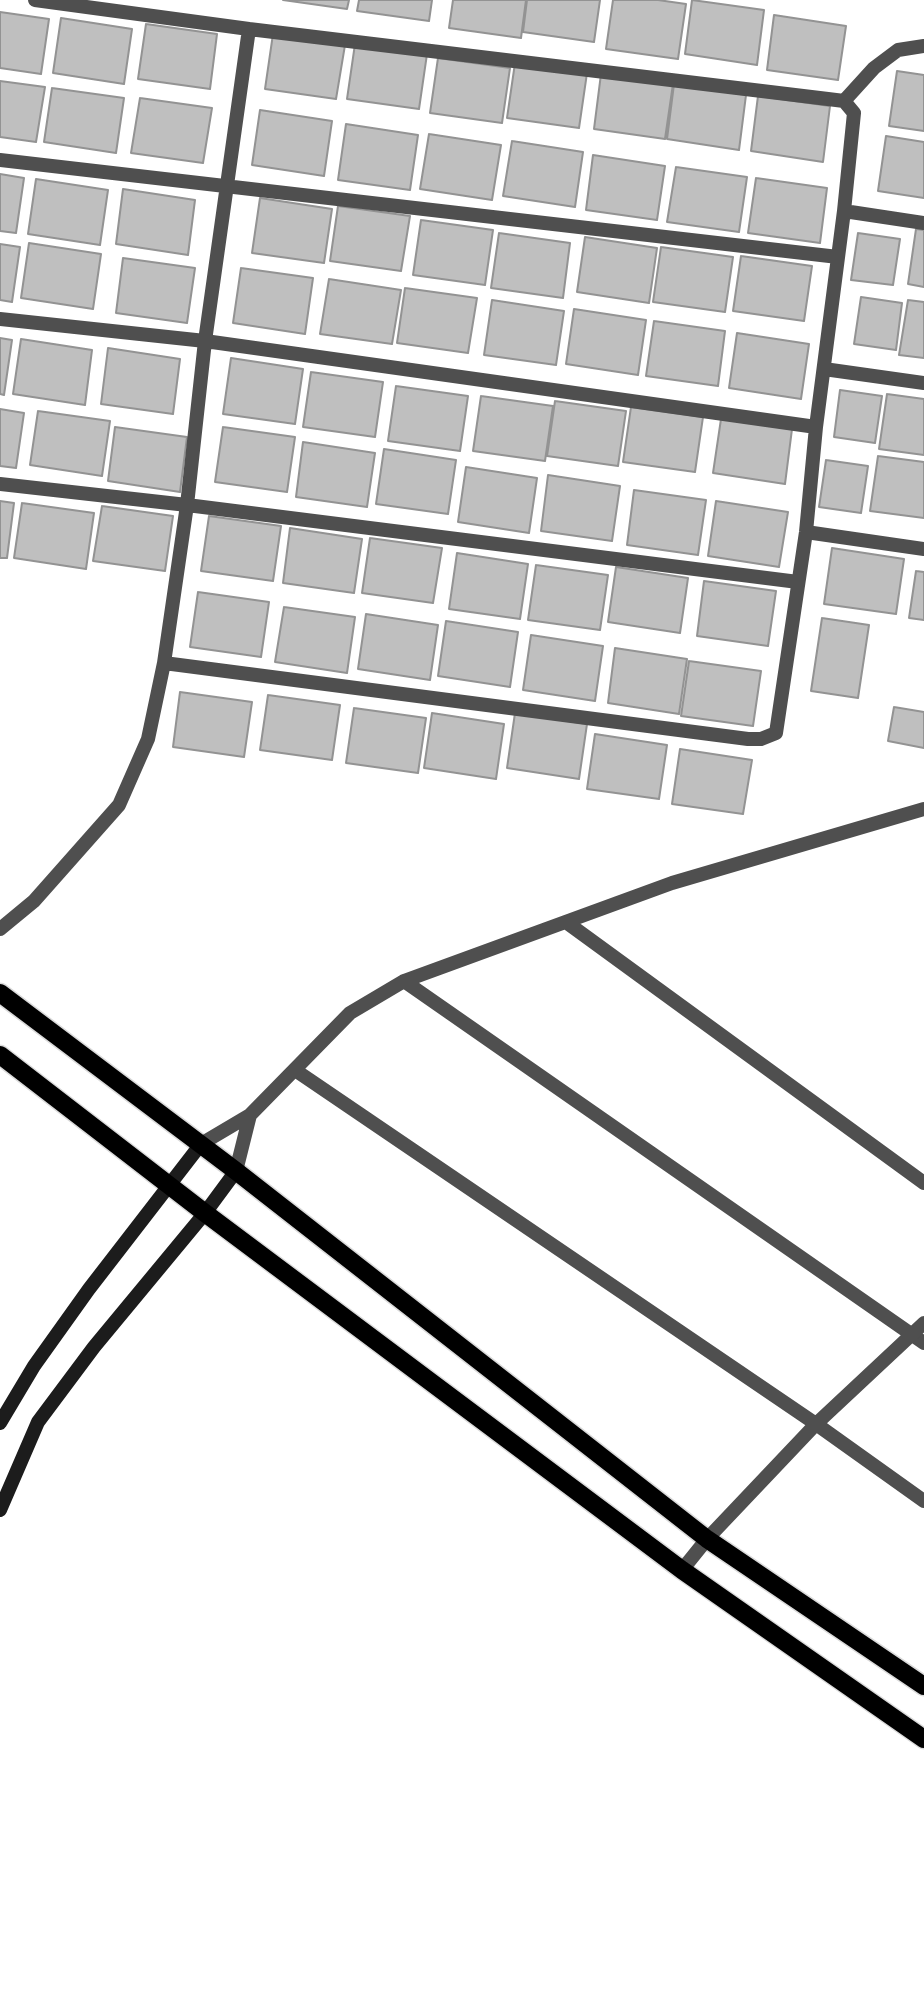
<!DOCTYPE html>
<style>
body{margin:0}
canvas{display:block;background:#fff}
</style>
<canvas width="924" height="1996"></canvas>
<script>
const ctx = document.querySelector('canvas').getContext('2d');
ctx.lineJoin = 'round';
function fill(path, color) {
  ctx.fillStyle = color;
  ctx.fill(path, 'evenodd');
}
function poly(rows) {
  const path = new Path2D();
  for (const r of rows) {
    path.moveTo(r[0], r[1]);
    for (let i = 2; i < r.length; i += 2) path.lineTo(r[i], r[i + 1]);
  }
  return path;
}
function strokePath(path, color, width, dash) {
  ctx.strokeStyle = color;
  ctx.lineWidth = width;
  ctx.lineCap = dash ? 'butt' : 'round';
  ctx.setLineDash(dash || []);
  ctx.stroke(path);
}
const building = poly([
 [283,0,349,0,347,9,283,0],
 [359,0,432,0,429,21,357,11,359,0],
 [453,0,526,0,521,38,449,28,453,0],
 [527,0,600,0,594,42,523,32,527,0],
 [613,0,658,0,686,4,678,59,606,49,613,0],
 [692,0,764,10,757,65,685,54,692,0],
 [0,12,49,19,41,74,0,68,0,12],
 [774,15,846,26,838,80,767,70,774,15],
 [61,18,132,29,124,84,53,73,61,18],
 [146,24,217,34,210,89,138,79,146,24],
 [273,34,345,45,336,99,265,89,273,34],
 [355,44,427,54,419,109,347,99,355,44],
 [438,58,510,68,502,123,430,113,438,58],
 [515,63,587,73,579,128,507,118,515,63],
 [897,71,924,75,924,131,889,126,897,71],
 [601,74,673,84,665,139,594,129,601,74],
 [0,81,45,87,36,142,0,137,0,81],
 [674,84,746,95,739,150,667,139,674,84],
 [52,88,124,98,116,153,44,142,52,88],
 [758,96,830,106,823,162,751,151,758,96],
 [140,98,212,108,203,163,131,153,140,98],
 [260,110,332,121,324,176,252,165,260,110],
 [346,124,418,135,410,190,338,180,346,124],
 [429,134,501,145,492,200,420,189,429,134],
 [886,136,924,142,924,198,878,191,886,136],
 [512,141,583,152,575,207,503,196,512,141],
 [593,155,665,166,657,220,586,210,593,155],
 [676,167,747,177,739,232,667,222,676,167],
 [0,174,24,178,16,233,0,231,0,174],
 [756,178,827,188,820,243,748,233,756,178],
 [36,179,108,190,100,245,28,234,36,179],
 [123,189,195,200,188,255,116,244,123,189],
 [260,198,332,209,324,263,252,253,260,198],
 [338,206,410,216,401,271,330,261,338,206],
 [421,220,493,230,485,285,413,275,421,220],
 [916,229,924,230,924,287,908,284,916,229],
 [499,233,570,243,563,298,491,288,499,233],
 [858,233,900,239,893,285,851,280,858,233],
 [585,237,657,248,649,303,577,292,585,237],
 [29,243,101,254,93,309,21,298,29,243],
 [0,244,20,247,12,302,0,300,0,244],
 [661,247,733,257,725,312,653,302,661,247],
 [741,256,812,266,804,321,733,311,741,256],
 [123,258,195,268,187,323,116,313,123,258],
 [241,268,313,278,305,334,233,323,241,268],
 [329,279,401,290,392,344,320,334,329,279],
 [405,288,477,298,468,353,397,343,405,288],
 [861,297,902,303,896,350,854,344,861,297],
 [492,300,564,311,556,365,484,355,492,300],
 [908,300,924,302,924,358,899,355,908,300],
 [574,309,646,320,638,375,566,364,574,309],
 [654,321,725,331,718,386,646,376,654,321],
 [737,333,809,344,801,399,729,388,737,333],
 [0,338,12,340,4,395,0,394,0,338],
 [21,339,92,350,85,405,13,394,21,339],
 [108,348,180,359,173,414,101,404,108,348],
 [231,358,303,369,295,424,223,414,231,358],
 [311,372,383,382,375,437,303,427,311,372],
 [396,386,468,396,460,451,388,441,396,386],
 [840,390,882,396,875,443,834,437,840,390],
 [887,394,924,399,924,455,879,449,887,394],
 [481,396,553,406,545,461,473,451,481,396],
 [555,401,626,411,618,466,547,456,555,401],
 [631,407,703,417,695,472,623,462,631,407],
 [0,409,24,413,16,468,0,466,0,409],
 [38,411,110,421,102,476,30,465,38,411],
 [721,419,792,429,785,484,713,473,721,419],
 [115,427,187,437,180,492,108,481,115,427],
 [223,427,295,437,287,492,215,482,223,427],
 [303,442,375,453,367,507,296,497,303,442],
 [384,449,456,460,448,514,376,504,384,449],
 [878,456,924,462,924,518,870,511,878,456],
 [826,460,868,466,861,513,819,507,826,460],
 [466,467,537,478,529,533,458,522,466,467],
 [548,475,620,486,612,541,541,531,548,475],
 [634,490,706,500,698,555,627,545,634,490],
 [0,501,14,503,7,558,0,558,0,501],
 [716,501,788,512,779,567,708,556,716,501],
 [22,503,94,513,86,569,14,558,22,503],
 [102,506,173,516,165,571,93,561,102,506],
 [209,516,281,526,273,581,201,571,209,516],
 [290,528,362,539,354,593,283,583,290,528],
 [370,538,442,548,433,603,362,593,370,538],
 [832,548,904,559,896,614,824,604,832,548],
 [457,553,528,564,520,619,449,609,457,553],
 [536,565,608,575,600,630,528,620,536,565],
 [616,567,688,578,680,633,608,622,616,567],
 [916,571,924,572,924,620,909,618,916,571],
 [704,581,776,591,768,646,697,636,704,581],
 [198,592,269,602,261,657,190,647,198,592],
 [284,607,355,617,347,673,275,662,284,607],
 [366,614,438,625,430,680,358,669,366,614],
 [822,618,869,625,858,698,811,691,822,618],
 [446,621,518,632,510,687,438,676,446,621],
 [531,635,603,646,595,701,523,690,531,635],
 [615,648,687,659,679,714,608,703,615,648],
 [689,661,761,671,753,726,681,716,689,661],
 [180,692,252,702,244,757,173,747,180,692],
 [268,695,340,705,332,760,260,750,268,695],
 [894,707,924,712,924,748,888,741,894,707],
 [354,708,426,718,418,773,346,763,354,708],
 [432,713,504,724,496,779,424,768,432,713],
 [515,713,587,724,579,779,507,768,515,713],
 [595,734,667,745,659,799,587,789,595,734],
 [680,749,752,760,743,814,672,804,680,749]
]);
const service = poly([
 [911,1334,924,1343]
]);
const minor = poly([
 [35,0,249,29],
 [844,101,874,68,898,50,924,46],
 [0,160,838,257],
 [844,211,924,223],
 [0,319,205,341,816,427],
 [824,369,924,383],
 [0,484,187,505,798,582],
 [806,532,924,549],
 [566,922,924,1183],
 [0,929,34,901,119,805,148,739,164,663,748,739,761,739,776,733,806,532,816,427,844,211,854,113,844,101,828,99,249,29,205,341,187,505,164,663],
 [404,981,911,1334],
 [295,1070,816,1424,924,1501],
 [201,1144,250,1115,350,1013,404,981,672,883,924,809],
 [236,1171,250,1115],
 [682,1570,707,1539,816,1424,924,1323]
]);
const secondary = poly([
 [0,1423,34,1366,89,1289,201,1144],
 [0,1510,38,1422,94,1347,205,1213,236,1171]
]);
const primary = poly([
 [0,993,236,1171,707,1539,924,1686],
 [0,1055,205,1213,682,1570,924,1739]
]);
fill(building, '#bfbfbf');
strokePath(building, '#939393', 2);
strokePath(primary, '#dbdbdb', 21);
strokePath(service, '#4f4f4f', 14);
strokePath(minor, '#4f4f4f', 14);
strokePath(secondary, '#1c1c1c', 14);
strokePath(primary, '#000', 18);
</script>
